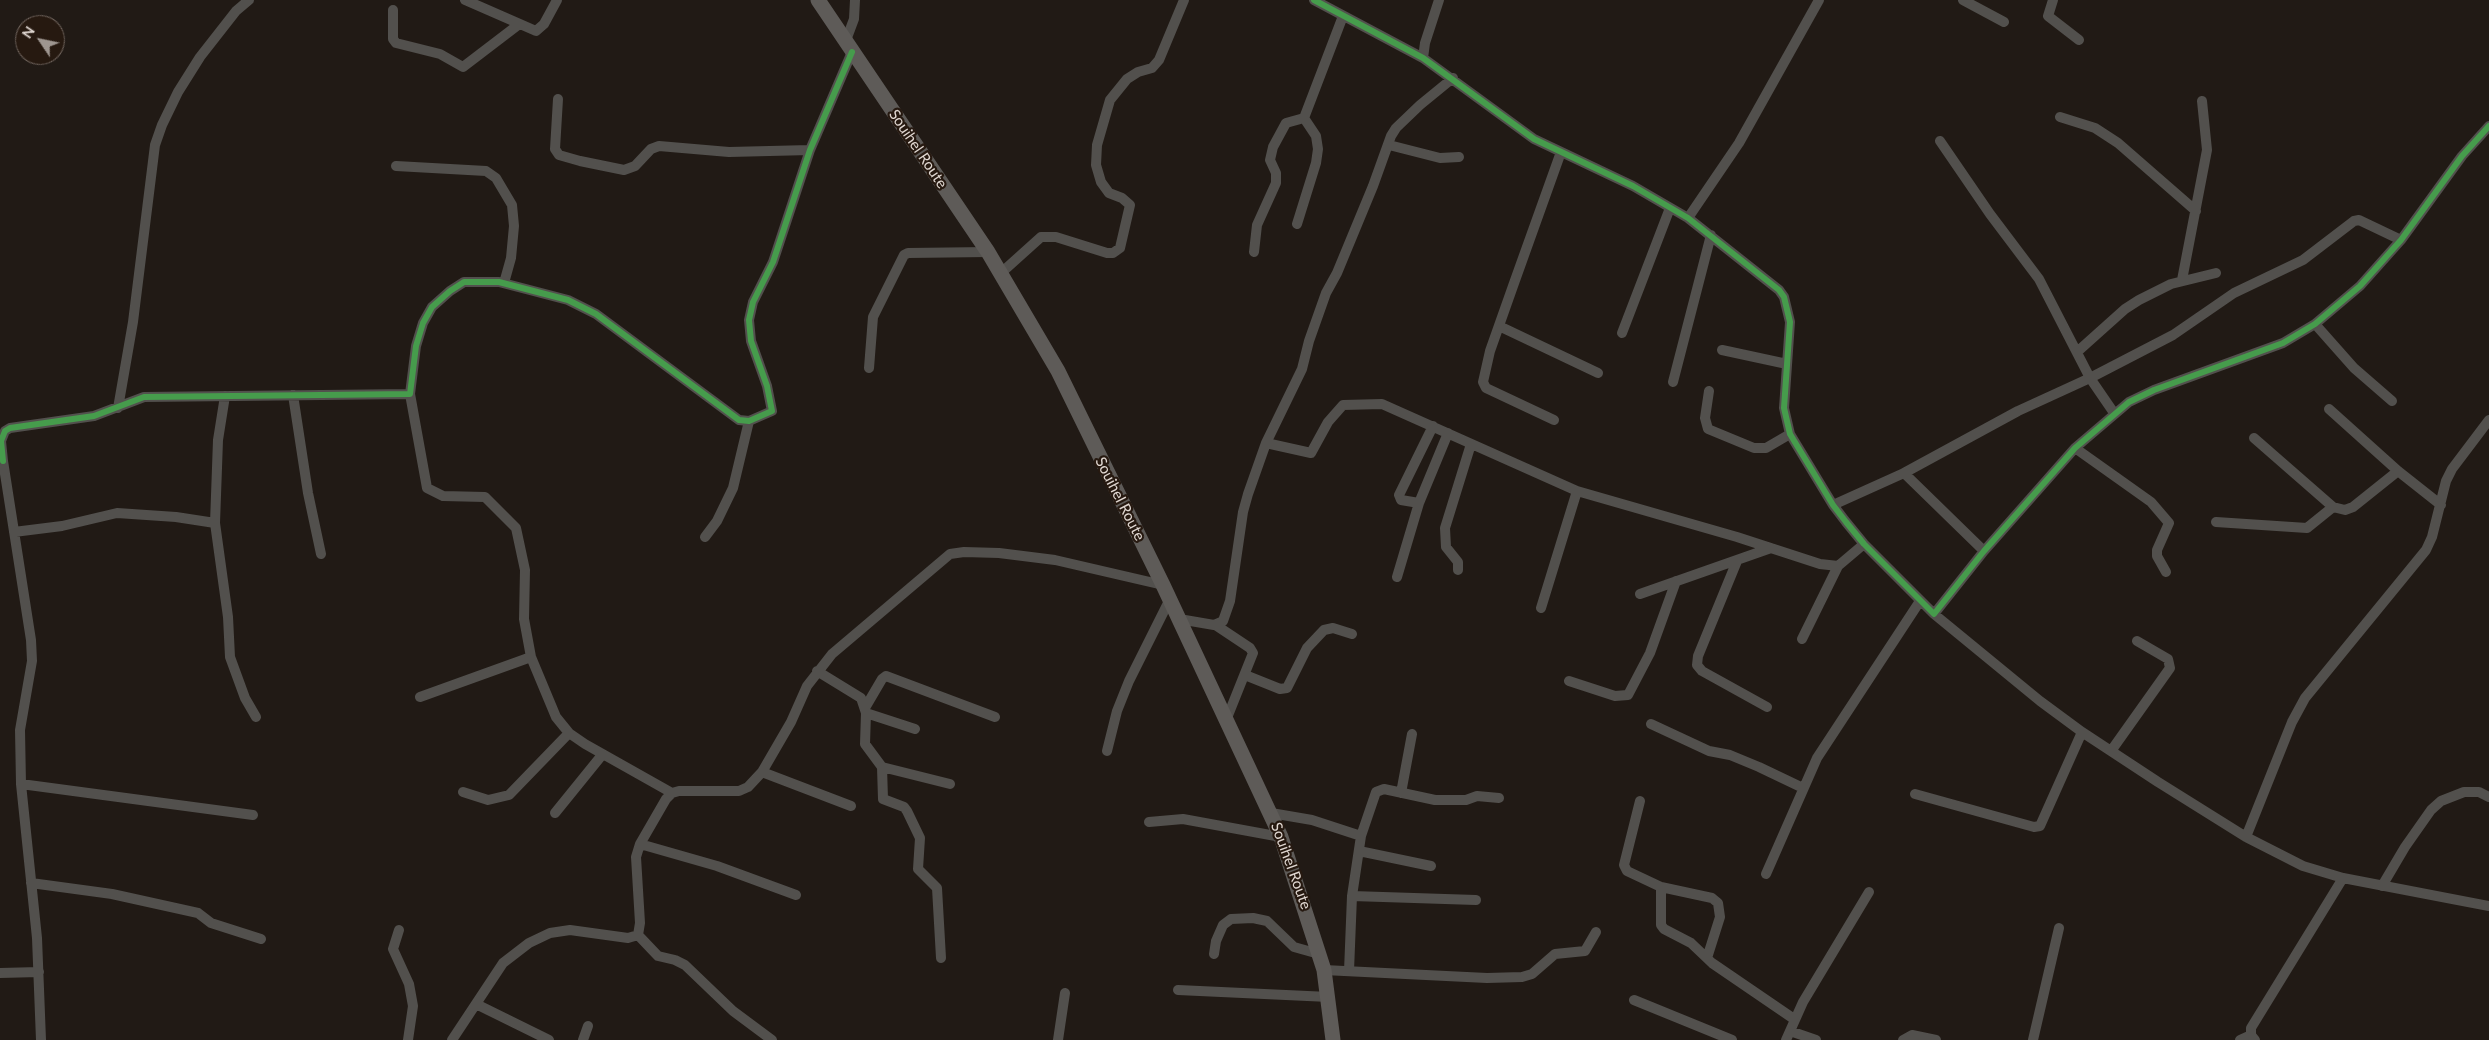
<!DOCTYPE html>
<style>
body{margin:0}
#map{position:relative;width:2489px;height:1040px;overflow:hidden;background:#211a15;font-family:Lato,sans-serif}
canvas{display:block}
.north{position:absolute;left:15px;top:15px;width:50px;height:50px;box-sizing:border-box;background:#261910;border:1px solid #71655e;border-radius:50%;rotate:304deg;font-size:14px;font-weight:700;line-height:20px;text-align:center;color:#e1d8d2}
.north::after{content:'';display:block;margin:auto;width:18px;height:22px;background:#9e9690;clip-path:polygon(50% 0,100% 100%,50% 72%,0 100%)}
</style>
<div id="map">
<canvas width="2489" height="1040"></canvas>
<div class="north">N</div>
</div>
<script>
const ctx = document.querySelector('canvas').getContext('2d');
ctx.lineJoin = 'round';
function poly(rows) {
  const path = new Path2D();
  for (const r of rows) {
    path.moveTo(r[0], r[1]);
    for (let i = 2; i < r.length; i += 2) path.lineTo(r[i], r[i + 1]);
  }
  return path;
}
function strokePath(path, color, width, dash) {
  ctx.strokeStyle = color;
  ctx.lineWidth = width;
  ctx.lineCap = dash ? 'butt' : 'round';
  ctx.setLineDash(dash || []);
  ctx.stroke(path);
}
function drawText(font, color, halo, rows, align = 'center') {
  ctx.font = font + ' Lato,sans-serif';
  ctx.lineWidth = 4.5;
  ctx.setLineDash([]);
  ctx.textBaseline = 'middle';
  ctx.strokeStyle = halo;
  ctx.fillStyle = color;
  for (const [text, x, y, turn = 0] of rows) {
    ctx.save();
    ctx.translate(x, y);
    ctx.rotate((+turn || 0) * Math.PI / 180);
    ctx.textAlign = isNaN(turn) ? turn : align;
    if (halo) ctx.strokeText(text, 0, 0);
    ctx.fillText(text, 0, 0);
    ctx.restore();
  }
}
const minor = poly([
 [465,0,536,31,544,24,557,0],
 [1314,0,1423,58,1534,139,1633,186,1688,218,1779,290,1784,297,1790,322,1784,408,1790,434,1833,505,1846,522,1864,544,1934,614,1984,551,2075,448,2129,402,2154,390,2283,343,2315,324,2360,286,2401,240,2462,156,2489,126],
 [1963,0,2004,22],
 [2053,0,2048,16,2079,40],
 [393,10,393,39,396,43,440,54,463,67,518,25],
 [845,43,854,19,855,0],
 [1423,58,1425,43,1439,0],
 [558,99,555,149,559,155,580,161,624,170,635,166,651,149,659,146,729,152,810,150],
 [2060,117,2095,128,2118,143,2196,211],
 [1940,141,1990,214,2039,279,2090,378,2173,335,2234,293,2303,260,2354,221,2359,220,2401,240],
 [1389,145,1440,158,1459,157],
 [396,166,486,171,496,178,512,205,514,226,511,258,504,283],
 [1688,218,1739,143,1819,0],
 [1297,224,1316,163,1318,149,1316,136,1304,118],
 [1254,252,1257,225,1276,183,1276,173,1270,160,1273,147,1286,123,1304,118,1343,16],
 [1001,273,1041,237,1056,237,1107,253,1113,253,1120,248,1130,205,1122,198,1109,193,1101,182,1096,165,1097,145,1110,100,1127,79,1138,72,1152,68,1159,60,1184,0],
 [2182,280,2207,150,2202,101],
 [2315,324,2354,368,2392,401],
 [1499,326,1598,373],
 [1622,333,1670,208],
 [1722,350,1787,364],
 [2077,352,2125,309,2139,300,2171,284,2216,273],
 [869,368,873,317,904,255,908,253,988,252],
 [1673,382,1711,235],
 [1709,391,1705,418,1708,429,1754,448,1766,448,1790,434],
 [410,394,427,488,443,496,485,497,516,528,525,570,524,619,531,657,556,717,569,733,585,744,672,793],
 [293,395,308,493,321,554],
 [118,408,133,322,155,145,162,125,178,92,200,57,236,11,249,0],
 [2329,409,2398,471,2441,505],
 [1554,420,1486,388,1483,382,1490,351,1513,286,1561,152],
 [1433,426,1399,495,1401,500,1419,503,1448,433],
 [2254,438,2333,507],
 [1266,443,1311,453,1328,422,1343,405,1382,404,1577,491,1737,537,1820,564,1838,566,1864,544],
 [2075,448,2151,502,2169,523,2157,550,2157,556,2166,572],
 [0,461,3,461,31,640,32,661,20,730,21,784,37,938,41,1040],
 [3,461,1,441,5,431,10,428,94,416,144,397,410,394,416,346,423,323,432,307,450,291,464,282,499,282,568,300,596,314,739,420,749,421,772,411,767,386,751,341,749,320,753,302,773,262,810,150,852,52],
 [1904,473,2018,411,2090,378,2114,413],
 [1833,505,1904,473,1984,551],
 [2216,522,2307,528,2333,507,2345,510,2353,507,2398,471],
 [215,523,218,440,225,396],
 [14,532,62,526,117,513,176,517,215,523,228,617,230,657,245,698,256,717],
 [705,537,717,521,733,488,749,421],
 [1737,561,1698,656,1697,665,1702,671,1767,707],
 [1458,570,1458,562,1446,547,1445,528,1471,444],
 [1397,577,1419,503],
 [1640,594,1771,548],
 [1541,608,1577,491],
 [1934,614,2040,701,2082,732,2158,782,2246,837,2303,866,2343,878,2489,906],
 [1179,619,1214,625,1223,621,1230,601,1243,512,1248,494,1266,443,1302,369,1309,341,1326,293,1337,273,1373,186,1391,136,1396,128,1420,105,1453,78],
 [1217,626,1250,648,1253,653,1227,718],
 [1802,639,1838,566],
 [817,671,861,698,866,713,865,744,882,767,883,799,904,807,907,811,920,838,918,869,937,888,941,958],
 [1245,675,1280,689,1287,688,1307,648,1324,630,1333,628,1352,634],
 [1569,681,1615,696,1628,695,1650,653,1676,581],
 [420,697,531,657],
 [865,708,882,679,886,676,995,717],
 [866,713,915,729],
 [1651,724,1709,751,1730,755,1759,767,1803,788],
 [1107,751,1117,711,1129,681,1170,599],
 [2111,751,2170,668,2168,659,2137,641],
 [882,767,950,784],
 [762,772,851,806],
 [21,784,253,815],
 [463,792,488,800,509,795,569,733],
 [1401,793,1412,734],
 [1915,794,2034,827,2040,826,2082,732],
 [1640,801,1624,865,1627,871,1661,887,1661,925,1664,929,1691,943,1712,963,1794,1019],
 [555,813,602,755],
 [1271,813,1312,820,1361,836],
 [1149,822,1183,819,1281,837],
 [2246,837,2292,722,2305,698,2426,550,2432,537,2446,481,2452,469,2489,420],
 [640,844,717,866,796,895],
 [1359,851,1431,866],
 [1766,874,1817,758,1920,601],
 [31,883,112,894,198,913,211,923,261,939],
 [2382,886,2405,847,2431,810,2441,801,2464,792,2479,792,2489,797],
 [1661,887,1712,898,1718,903,1720,917,1707,958],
 [1352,896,1476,900],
 [399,930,393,949,409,984,413,1006,408,1040],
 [638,935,658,956,675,960,685,965,733,1011,772,1040],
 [1214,954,1216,941,1223,925,1231,919,1253,918,1267,921,1294,947,1319,954],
 [1324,970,1487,978,1522,977,1532,974,1555,954,1585,951,1596,932],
 [1349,971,1352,896,1361,836,1376,792,1384,789,1435,800,1466,800,1477,796,1499,798],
 [0,973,39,972],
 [1178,990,1329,997],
 [1634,1000,1732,1040],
 [476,1004,549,1040],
 [1790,1031,1816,1040],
 [452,1040,503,963,529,943,550,933,570,930,628,938,638,935,640,923,636,857,640,844,666,799,672,793,679,791,739,791,748,787,762,772,791,722,807,686,832,654,950,554,964,552,999,553,1055,560,1163,585],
 [583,1040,588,1026],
 [1058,1040,1065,993],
 [1786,1040,1803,1002,1869,892],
 [1903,1040,1912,1035,1936,1040],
 [2033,1040,2059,928],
 [2240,1040,2251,1035],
 [2255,1040,2251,1035,2251,1028,2343,878]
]);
const secondary = poly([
 [818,0,988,252,1058,371,1163,585,1281,837,1324,970,1333,1040]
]);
const cycleway = poly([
 [1314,0,1423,58,1534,139,1633,186,1688,218,1779,290,1784,297,1790,322,1784,408,1790,434,1833,505,1846,522,1864,544,1934,614,1984,551,2075,448,2129,402,2154,390,2283,343,2315,324,2360,286,2401,240,2462,156,2489,126],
 [3,461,1,441,5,431,10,428,94,416,144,397,410,394,416,346,423,323,432,307,450,291,464,282,499,282,568,300,596,314,739,420,749,421,772,411,767,386,751,341,749,320,753,302,773,262,810,150,852,52]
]);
const streetNames = [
 ["Souihel Route",918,149,56],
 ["Souihel Route",1120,499,63],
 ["Souihel Route",1291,866,70]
];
strokePath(minor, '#52504d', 10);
strokePath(secondary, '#5e5b58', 15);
strokePath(cycleway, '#469c4c', 6);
drawText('15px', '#e1d8d2', '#261910', streetNames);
</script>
